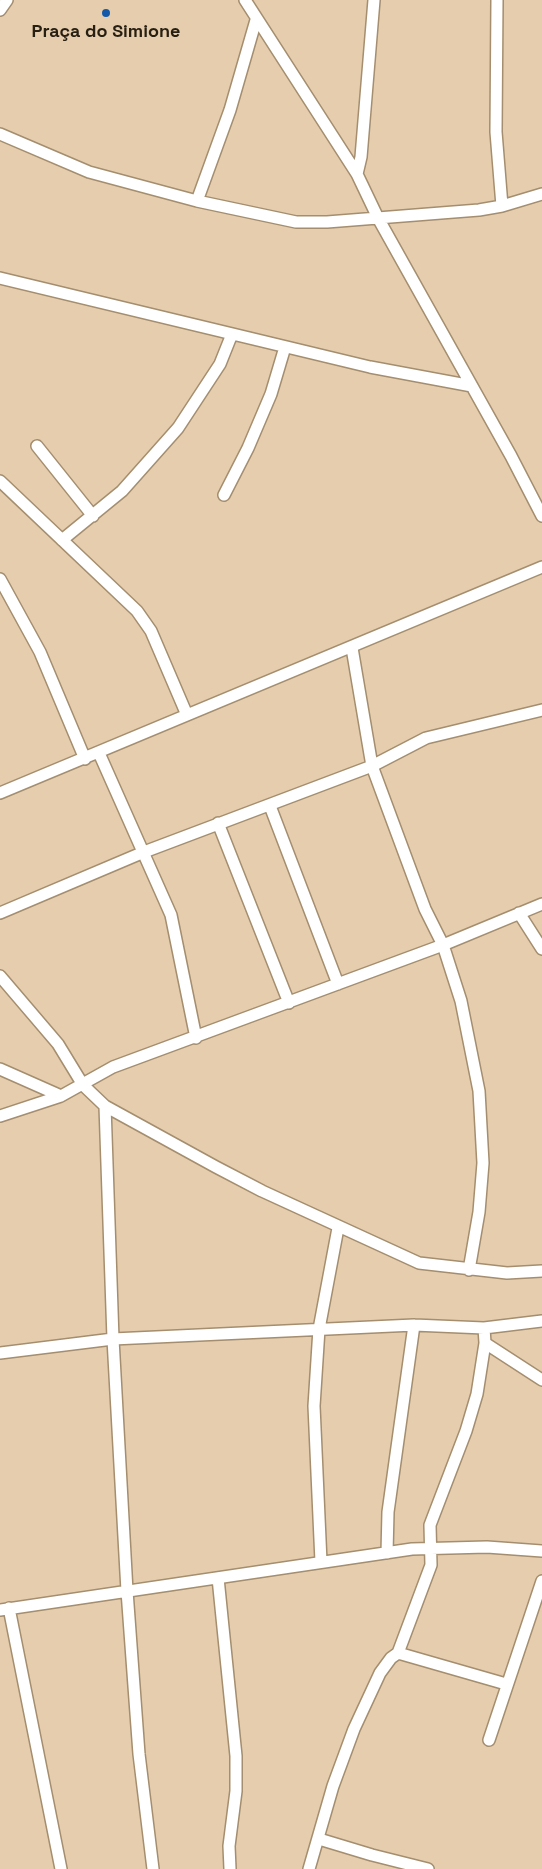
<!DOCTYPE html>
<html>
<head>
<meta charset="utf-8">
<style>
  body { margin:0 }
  canvas { display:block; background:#e5cdad }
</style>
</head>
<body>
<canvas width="542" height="1869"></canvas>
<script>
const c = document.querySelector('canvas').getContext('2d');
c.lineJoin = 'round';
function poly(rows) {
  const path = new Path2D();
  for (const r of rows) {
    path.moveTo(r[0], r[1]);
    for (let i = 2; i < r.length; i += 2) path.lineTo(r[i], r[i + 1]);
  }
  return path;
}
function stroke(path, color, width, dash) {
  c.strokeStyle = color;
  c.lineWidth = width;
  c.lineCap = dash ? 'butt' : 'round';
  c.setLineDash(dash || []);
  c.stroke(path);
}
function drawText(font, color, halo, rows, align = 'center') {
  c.font = font + ' "Space Grotesk",sans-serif';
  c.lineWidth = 4;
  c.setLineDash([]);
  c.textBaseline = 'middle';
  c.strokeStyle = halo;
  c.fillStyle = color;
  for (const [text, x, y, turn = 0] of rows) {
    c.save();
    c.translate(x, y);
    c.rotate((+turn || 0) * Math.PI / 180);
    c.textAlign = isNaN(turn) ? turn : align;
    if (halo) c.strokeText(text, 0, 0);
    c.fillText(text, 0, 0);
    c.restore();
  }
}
const minor = poly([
  [245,0,357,174,378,218,511,456,542,516],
  [497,0,496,132,502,206],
  [0,10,7,0],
  [0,134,89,172,197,201,296,222,327,222,479,210,502,206,542,194],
  [357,174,361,157,374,0],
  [197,201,230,110,256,20],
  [0,278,370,367,472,386],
  [37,446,93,516],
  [0,481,137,611,151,631,187,715],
  [224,495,248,448,271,394,285,347],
  [62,540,122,491,178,428,220,364,232,334],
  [0,579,40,652,85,759],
  [352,648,372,766,425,909,443,945,461,1001,479,1091,483,1163,479,1212,469,1270],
  [99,753,171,915,196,1038],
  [0,793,542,567],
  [270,806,338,984],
  [218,823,289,1003],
  [0,913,144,852,372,766,426,738,542,710],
  [519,913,542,949],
  [0,976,58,1044,83,1085,105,1106,216,1167,262,1191,419,1263,507,1273,542,1271],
  [0,1069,61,1096],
  [105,1106,113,1339,127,1591,139,1754,153,1869],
  [0,1116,61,1096,113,1067,443,945,542,904],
  [485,1343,542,1380],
  [0,1353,113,1339,414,1325,484,1328,542,1321],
  [387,1553,388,1512,414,1325],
  [321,1562,314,1406,319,1329,338,1228],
  [218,1578,236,1756,236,1791,229,1846,230,1869],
  [9,1608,61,1869],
  [0,1610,412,1549,487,1547,542,1551],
  [398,1653,506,1684],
  [489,1740,542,1581],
  [319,1839,372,1855,428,1869],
  [309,1869,333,1786,354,1729,380,1673,391,1658,398,1653,431,1565,430,1525,466,1431,477,1394,485,1343,484,1328]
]);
const markers = [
  [106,13,5,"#1459a9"]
];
const poiNames = [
  ["Praça do Simione",106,32]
];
stroke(minor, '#a48e6f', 14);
stroke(minor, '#fff', 11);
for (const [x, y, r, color] of markers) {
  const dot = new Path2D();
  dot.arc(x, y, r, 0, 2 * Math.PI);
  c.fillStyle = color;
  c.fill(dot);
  stroke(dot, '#e5cdad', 2);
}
drawText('bold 18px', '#271f12', '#e5cdad', poiNames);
</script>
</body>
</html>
